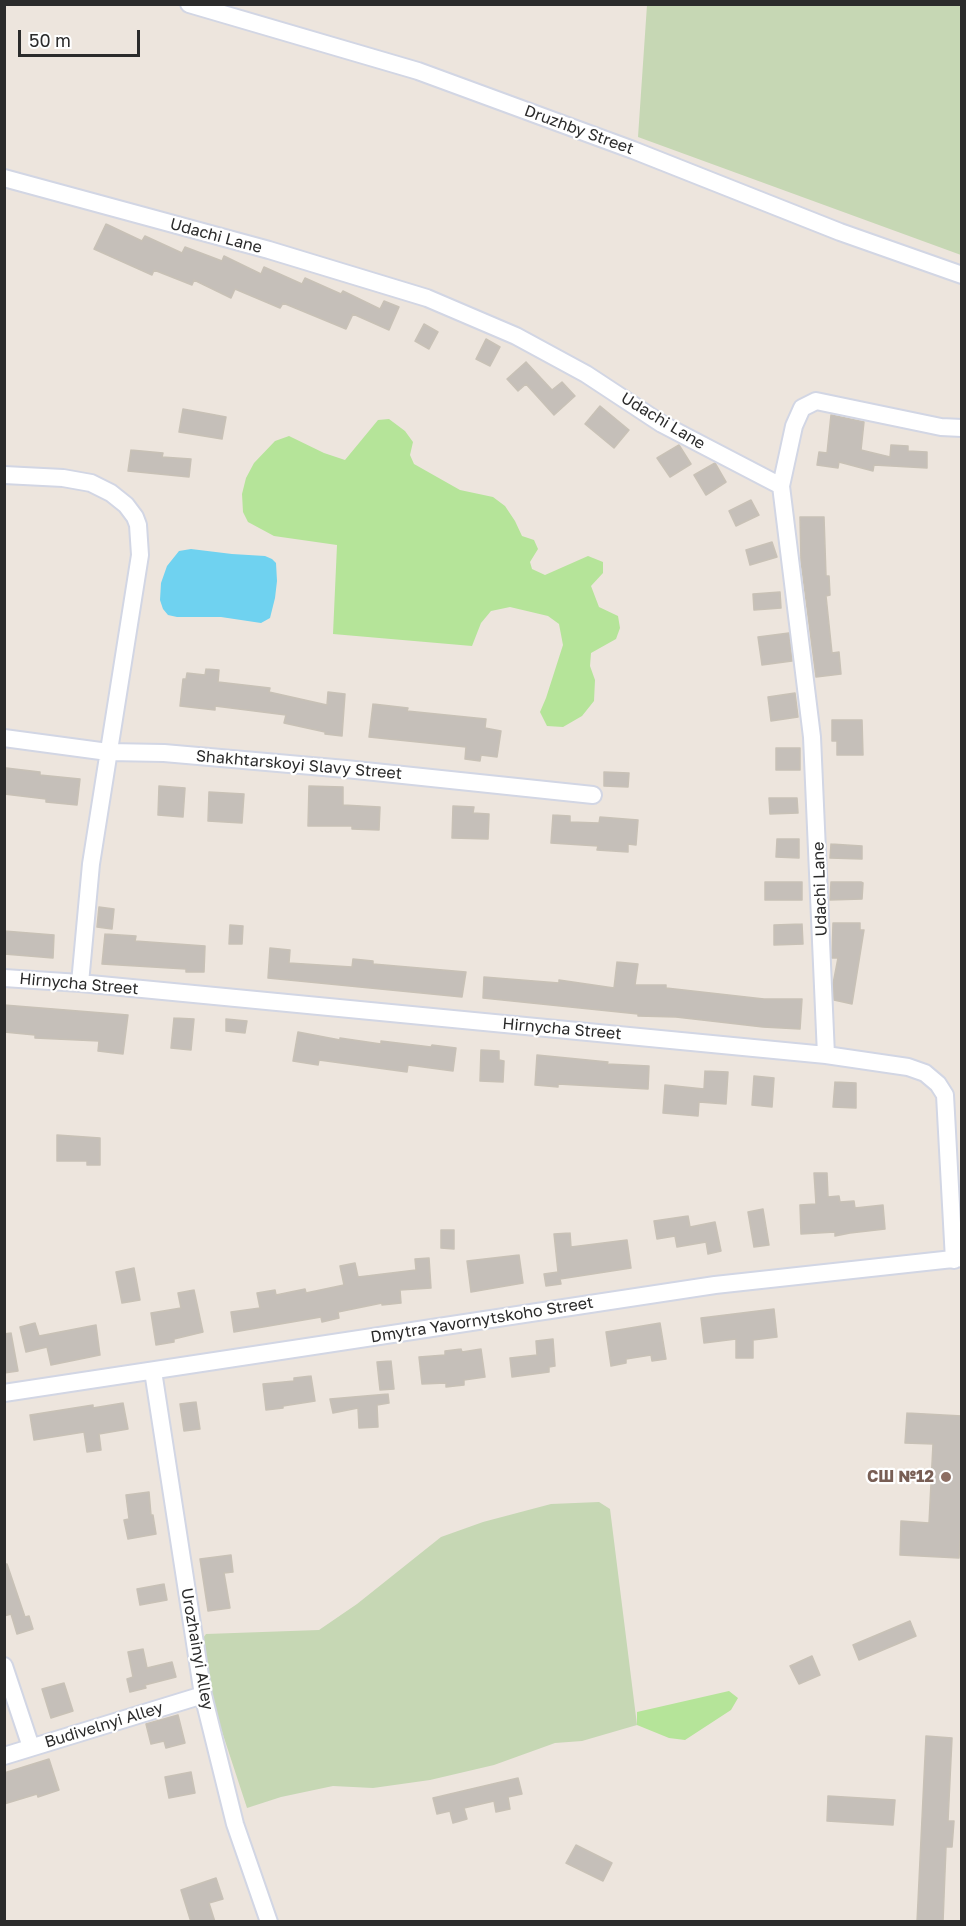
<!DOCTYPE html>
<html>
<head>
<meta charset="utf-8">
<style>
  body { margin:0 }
  #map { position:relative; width:966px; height:1926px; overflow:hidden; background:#ede5dd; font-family:"Golos Text",sans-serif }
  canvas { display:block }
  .frame { position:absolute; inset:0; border:6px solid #2b2b2b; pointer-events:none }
  .scale { position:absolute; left:18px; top:30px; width:122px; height:27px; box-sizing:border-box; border:3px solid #2b2b2b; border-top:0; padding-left:8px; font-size:18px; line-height:21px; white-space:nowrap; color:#2b2b2b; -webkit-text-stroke:4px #fff; paint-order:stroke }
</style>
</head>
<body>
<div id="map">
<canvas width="966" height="1926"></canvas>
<div class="frame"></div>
<div class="scale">50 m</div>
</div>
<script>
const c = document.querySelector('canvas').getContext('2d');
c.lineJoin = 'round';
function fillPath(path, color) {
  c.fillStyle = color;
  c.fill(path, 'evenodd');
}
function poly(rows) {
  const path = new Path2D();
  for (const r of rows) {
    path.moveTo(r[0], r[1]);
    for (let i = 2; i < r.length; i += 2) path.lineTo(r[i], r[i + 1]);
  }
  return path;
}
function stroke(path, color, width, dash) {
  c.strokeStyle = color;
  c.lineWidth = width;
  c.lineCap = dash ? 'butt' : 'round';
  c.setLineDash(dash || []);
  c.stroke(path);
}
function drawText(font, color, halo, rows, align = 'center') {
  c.font = font + ' "Golos Text",sans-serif';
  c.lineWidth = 4.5;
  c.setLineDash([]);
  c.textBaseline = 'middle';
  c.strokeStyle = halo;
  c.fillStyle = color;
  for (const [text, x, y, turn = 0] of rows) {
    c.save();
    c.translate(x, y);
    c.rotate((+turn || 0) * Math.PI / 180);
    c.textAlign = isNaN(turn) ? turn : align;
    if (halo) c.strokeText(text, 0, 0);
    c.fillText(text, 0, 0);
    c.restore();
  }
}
const green = poly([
  [389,419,405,431,413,442,410,455,414,464,460,490,493,497,505,506,515,521,522,536,534,540,538,549,530,562,532,569,545,575,588,556,603,562,603,573,591,586,599,607,618,616,620,628,616,639,591,653,590,666,595,680,594,701,582,716,563,727,547,726,540,712,546,698,563,645,559,624,548,616,510,607,491,611,481,623,472,646,333,634,337,545,274,536,248,522,243,512,242,494,246,478,254,463,275,441,289,436,324,453,345,460,378,420],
  [729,1691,738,1698,731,1710,685,1740,669,1738,637,1725,637,1712]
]);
const cemetery = poly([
  [647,5,961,5,961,255,638,137],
  [599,1502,610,1509,637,1725,582,1741,555,1743,494,1765,430,1780,373,1788,333,1786,281,1797,247,1808,211,1698,204,1661,203,1638,206,1634,319,1630,357,1604,441,1537,483,1522,551,1504]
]);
const water = poly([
  [191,549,232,554,265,556,272,559,276,563,277,581,275,598,270,618,261,623,221,617,177,617,168,615,163,609,160,600,161,583,167,566,179,551]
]);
const building = poly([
  [106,224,142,241,145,236,182,253,185,247,222,261,224,256,261,274,264,267,302,284,305,278,341,294,343,291,380,309,384,301,399,307,389,330,353,314,346,329,283,303,280,308,235,289,231,298,194,280,192,285,154,270,152,275,94,249,106,224],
  [424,324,438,332,429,349,415,341,424,324],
  [486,339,500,347,490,366,476,359,486,339],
  [526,362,552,390,562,382,575,396,554,415,526,384,518,391,507,379,526,362],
  [600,406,629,430,614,448,585,424,600,406],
  [183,409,226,417,222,439,179,432,183,409],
  [831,415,864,422,861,450,890,457,891,445,908,446,908,451,927,452,927,468,874,465,873,471,839,462,838,468,817,465,819,452,827,453,831,415],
  [679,445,691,464,670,477,657,458,679,445],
  [131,450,163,453,162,457,191,459,189,477,128,471,131,450],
  [715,463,726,482,706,495,694,475,715,463],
  [751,500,759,515,736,526,729,511,751,500],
  [800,517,824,517,826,576,829,576,830,595,826,596,832,653,839,652,841,674,816,677,801,561,800,517],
  [772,542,777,557,750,565,746,550,772,542],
  [780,592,781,608,754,610,753,594,780,592],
  [789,633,792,661,762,665,758,637,789,633],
  [206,669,219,670,218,682,270,688,269,692,327,705,328,692,345,694,342,736,325,734,325,732,284,723,286,715,215,706,215,710,180,706,183,679,186,679,187,673,205,675,206,669],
  [795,693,798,717,771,721,768,697,795,693],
  [373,704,408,708,407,711,486,719,485,728,501,731,497,757,481,755,480,761,465,759,466,747,369,737,373,704],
  [832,720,862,720,863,755,837,755,837,741,832,741,832,720],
  [776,748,800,748,800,770,776,770,776,748],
  [6,768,40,772,40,775,80,779,77,805,46,802,46,799,4,794,6,768],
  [604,772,629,773,628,787,604,786,604,772],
  [159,786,185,788,183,817,158,815,159,786],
  [309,786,343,787,343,805,380,807,379,830,352,829,352,826,308,826,309,786],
  [209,792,244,794,242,823,208,821,209,792],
  [769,798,797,798,798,813,770,814,769,798],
  [453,806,474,807,473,813,489,814,488,839,452,838,453,806],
  [553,815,570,816,570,822,599,823,600,817,638,820,636,845,628,844,628,852,597,850,598,846,551,843,553,815],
  [777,839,799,839,799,858,776,857,777,839],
  [831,844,862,846,862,859,830,858,831,844],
  [765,882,802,882,802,900,765,900,765,882],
  [831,882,861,882,863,883,862,899,830,900,831,882],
  [99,907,114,909,112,929,97,927,99,907],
  [833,923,860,923,860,930,864,930,852,1004,834,1000,833,984,838,958,832,958,833,923],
  [802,924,803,944,774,945,774,925,802,924],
  [230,925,243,926,242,944,229,944,230,925],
  [4,931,54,935,53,958,4,954,4,931],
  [105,934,136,936,135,941,205,946,204,972,186,972,186,969,102,964,105,934],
  [270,948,290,950,289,963,352,967,353,959,373,961,373,964,466,972,462,997,268,978,270,948],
  [617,962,638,964,635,985,666,985,666,988,764,999,802,999,800,1029,763,1027,676,1017,638,1016,638,1014,483,998,484,977,559,983,559,980,614,988,617,962],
  [4,1005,128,1015,123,1054,98,1051,99,1041,35,1038,35,1035,4,1032,4,1005],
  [174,1018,194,1019,191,1050,171,1048,174,1018],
  [226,1019,247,1021,245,1033,226,1031,226,1019],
  [298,1032,340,1040,340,1038,381,1044,381,1041,431,1047,432,1045,456,1048,453,1071,408,1065,407,1072,319,1060,318,1065,293,1061,298,1032],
  [481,1050,499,1051,499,1060,504,1061,503,1082,480,1081,481,1050],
  [537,1055,608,1062,607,1064,649,1066,648,1089,558,1084,558,1087,535,1085,537,1055],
  [705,1071,728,1072,726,1104,699,1102,698,1116,663,1113,665,1085,704,1089,705,1071],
  [754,1076,774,1078,772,1107,752,1105,754,1076],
  [835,1082,856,1083,856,1108,833,1107,835,1082],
  [57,1135,100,1138,100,1165,87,1165,87,1161,57,1161,57,1135],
  [814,1173,827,1173,828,1197,839,1196,840,1202,854,1201,855,1208,883,1205,885,1229,850,1233,835,1236,835,1232,801,1234,800,1205,816,1204,814,1173],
  [763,1209,769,1245,754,1247,748,1212,763,1209],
  [688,1216,690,1227,715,1222,721,1251,708,1254,706,1242,677,1247,675,1236,657,1239,654,1221,688,1216],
  [441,1230,454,1230,454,1249,441,1248,441,1230],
  [570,1233,571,1247,627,1240,631,1268,560,1279,561,1284,546,1286,544,1274,558,1272,554,1234,570,1233],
  [519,1255,523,1283,471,1292,467,1261,519,1255],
  [429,1258,431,1288,400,1290,401,1303,382,1305,382,1303,338,1312,339,1318,322,1322,321,1317,234,1332,231,1312,260,1308,257,1293,275,1290,276,1295,305,1289,306,1293,344,1285,340,1266,355,1263,358,1277,416,1270,415,1259,429,1258],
  [134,1268,140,1300,122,1303,116,1272,134,1268],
  [194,1290,203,1332,174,1339,174,1342,156,1345,151,1313,181,1308,178,1293,194,1290],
  [774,1309,777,1337,753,1340,753,1358,736,1358,736,1339,704,1343,701,1318,774,1309],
  [35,1323,39,1336,96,1325,100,1355,51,1365,47,1347,26,1352,20,1327,35,1323],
  [660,1323,666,1359,652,1361,651,1355,626,1359,626,1363,611,1366,606,1332,660,1323],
  [11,1333,18,1371,4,1373,4,1334,11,1333],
  [553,1339,555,1366,549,1367,549,1372,512,1377,510,1358,537,1355,536,1341,553,1339],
  [461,1349,462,1352,481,1349,485,1377,464,1380,464,1385,446,1387,446,1383,422,1384,419,1357,445,1355,445,1351,461,1349],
  [391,1361,394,1389,380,1390,377,1362,391,1361],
  [311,1376,315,1401,283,1406,283,1408,266,1410,263,1384,294,1381,294,1378,311,1376],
  [388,1394,389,1403,377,1405,378,1427,359,1428,358,1408,333,1413,330,1399,388,1394],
  [196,1402,200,1429,184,1431,180,1404,196,1402],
  [123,1403,128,1429,99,1434,101,1450,87,1452,84,1432,34,1440,30,1415,93,1405,93,1408,123,1403],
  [907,1413,962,1416,962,1510,959,1558,900,1555,901,1521,929,1523,933,1444,905,1443,907,1413],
  [149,1492,151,1515,153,1515,156,1534,128,1539,124,1520,129,1519,126,1495,149,1492],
  [231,1555,233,1572,224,1573,230,1608,208,1611,200,1559,231,1555],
  [4,1564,7,1564,25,1617,29,1616,33,1629,17,1634,11,1614,4,1616,4,1564],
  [164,1584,167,1600,140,1605,137,1589,164,1584],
  [910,1621,916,1636,859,1660,853,1645,910,1621],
  [143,1649,147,1668,172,1662,176,1677,145,1685,146,1688,130,1692,127,1679,133,1677,128,1652,143,1649],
  [812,1656,820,1675,799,1684,790,1666,812,1656],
  [64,1683,73,1711,51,1718,42,1689,64,1683],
  [178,1715,185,1743,166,1748,164,1741,151,1744,146,1724,178,1715],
  [926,1736,952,1738,948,1821,954,1821,952,1847,946,1847,943,1922,917,1922,926,1736],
  [49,1759,59,1790,38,1797,37,1794,4,1804,4,1773,49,1759],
  [191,1772,195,1793,169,1798,165,1777,191,1772],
  [518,1778,522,1794,508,1797,510,1809,496,1812,494,1801,464,1808,467,1819,453,1823,450,1811,437,1814,433,1798,518,1778],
  [828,1796,895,1800,893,1825,827,1821,828,1796],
  [576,1845,612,1863,603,1881,566,1863,576,1845],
  [216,1878,223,1899,209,1903,215,1922,191,1922,181,1890,216,1878]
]);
const minor = poly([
  [189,4,418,71,633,150,840,232,962,275],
  [4,178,269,250,427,298,516,336,586,374,662,424,781,486,812,737,826,1055],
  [4,475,63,478,91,483,111,493,126,505,135,517,138,525,140,555,91,864,80,983],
  [781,486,794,426,802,408,816,401,941,427,962,428],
  [4,738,108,752,164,753,346,769,593,795],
  [4,978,80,983,826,1055,908,1067,925,1073,938,1084,945,1095,954,1260],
  [153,1371,203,1695,235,1824,269,1922],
  [4,1393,715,1285,962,1258],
  [4,1666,31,1747],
  [4,1756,203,1695]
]);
const markers = [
  [946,1477,6,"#8d6e63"]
];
const streetNames = [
  ["Druzhby Street",579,130,20],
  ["Udachi Lane",216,236,15],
  ["Udachi Lane",663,421,31],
  ["Shakhtarskoyi Slavy Street",299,765,5],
  ["Udachi Lane",820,889,-92],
  ["Hirnycha Street",79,984,5],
  ["Hirnycha Street",562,1029,5],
  ["Dmytra Yavornytskoho Street",482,1320,-9],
  ["Urozhainyi Alley",197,1649,80],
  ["Budivelnyi Alley",104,1725,-17]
];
const educationNames = [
  ["СШ №12",934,1477]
];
fillPath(green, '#b5e499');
fillPath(cemetery, '#c6d7b4');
fillPath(water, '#6fd2f0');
fillPath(building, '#c5bfb9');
stroke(building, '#c8c1b6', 1.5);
stroke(minor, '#d2d6e4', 20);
stroke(minor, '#fff', 16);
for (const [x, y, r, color] of markers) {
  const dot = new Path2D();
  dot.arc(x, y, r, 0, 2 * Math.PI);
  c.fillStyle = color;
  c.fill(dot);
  stroke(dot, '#fff', 2);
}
drawText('16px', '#2b2b2b', '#fff', streetNames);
drawText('bold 16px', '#785e54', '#fff', educationNames, 'right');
</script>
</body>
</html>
